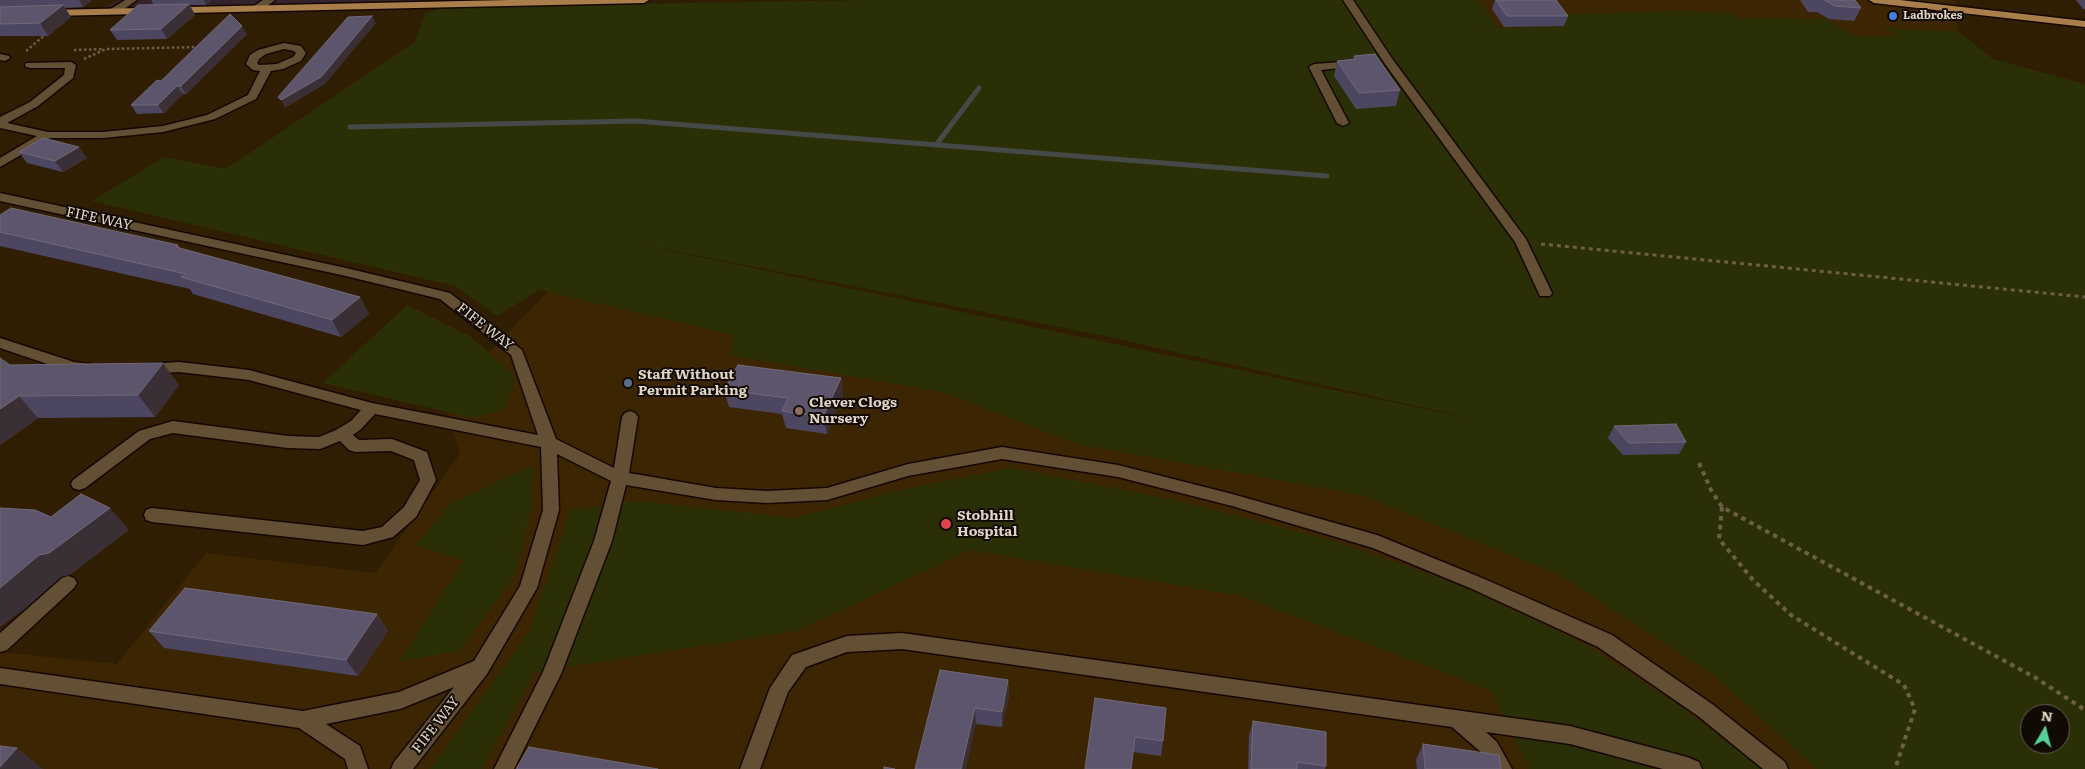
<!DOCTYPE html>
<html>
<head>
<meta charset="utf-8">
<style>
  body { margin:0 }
  #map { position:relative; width:2085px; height:769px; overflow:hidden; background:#301e02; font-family:Literata,serif }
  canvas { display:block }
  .north { position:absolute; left:2020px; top:704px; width:50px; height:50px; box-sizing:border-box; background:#110a02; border:1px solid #645b50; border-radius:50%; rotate:8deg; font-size:14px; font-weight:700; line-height:20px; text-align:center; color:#e0d5c5 }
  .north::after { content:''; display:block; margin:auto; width:18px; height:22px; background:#51d398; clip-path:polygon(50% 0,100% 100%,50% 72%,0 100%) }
</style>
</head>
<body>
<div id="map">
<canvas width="2085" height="769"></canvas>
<div class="north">N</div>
</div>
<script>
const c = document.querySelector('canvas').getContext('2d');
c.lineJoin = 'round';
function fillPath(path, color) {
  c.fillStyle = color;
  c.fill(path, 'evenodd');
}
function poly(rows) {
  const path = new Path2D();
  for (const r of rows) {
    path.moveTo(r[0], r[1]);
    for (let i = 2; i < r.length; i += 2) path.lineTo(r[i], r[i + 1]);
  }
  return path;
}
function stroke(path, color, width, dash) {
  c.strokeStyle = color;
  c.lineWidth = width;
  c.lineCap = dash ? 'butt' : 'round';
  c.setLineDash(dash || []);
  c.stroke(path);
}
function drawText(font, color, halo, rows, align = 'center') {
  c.font = font + ' Literata,serif';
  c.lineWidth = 4;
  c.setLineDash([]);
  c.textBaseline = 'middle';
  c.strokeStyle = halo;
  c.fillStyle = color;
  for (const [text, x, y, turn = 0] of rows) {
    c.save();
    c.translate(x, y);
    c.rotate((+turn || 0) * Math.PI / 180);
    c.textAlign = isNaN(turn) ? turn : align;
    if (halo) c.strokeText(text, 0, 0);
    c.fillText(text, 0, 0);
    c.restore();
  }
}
const built = poly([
  [1479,0,1953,0,1957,3,1954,15,1958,31,1901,30,1898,28,1884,27,1900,37,1855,36,1826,19,1740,18,1728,13,1682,11,1565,14,1564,27,1498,28],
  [551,289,1415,494,1736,637,1895,769,0,769,0,652,117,664,206,553,375,573,460,454,444,398]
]);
const industrial = poly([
  [118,0,435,0,103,9]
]);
const green = poly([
  [869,0,1479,0,1498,28,1563,27,1557,17,1565,14,1682,11,1728,13,1740,18,1826,19,1855,36,1899,36,1883,27,1898,28,1901,30,1958,31,1993,59,2085,84,2085,769,1817,769,1713,675,1560,575,1361,495,1076,444,947,393,730,355,734,335,539,290,497,316,455,286,92,201,164,157,226,169,415,42,425,13,448,7],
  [619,240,1100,335,1483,421,1482,421],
  [2030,714,2060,714,2060,744,2030,744],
  [407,305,471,337,515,376,505,409,473,418,323,383],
  [533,465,531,509,515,575,460,651,400,661,464,560,416,545,450,504],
  [1011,468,1180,501,1338,542,1467,588,1587,645,1681,707,1763,769,1529,769,1490,690,1241,596,970,550,797,631,534,672,482,769,430,769,530,631,571,510,639,501,795,518,904,489]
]);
const stream = poly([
  [350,127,636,121,1327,176],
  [936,145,979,88]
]);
const pathFar2 = poly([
  [74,50,103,49],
  [26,51,46,34],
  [84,59,106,49,200,47]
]);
const pathFar1 = poly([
  [1541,244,2085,297]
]);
const path = poly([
  [1699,463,1711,490,1722,507,2036,678,2085,710],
  [1722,507,1719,539,1753,580,1791,615,1904,685,1915,709,1895,769]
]);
const minor = poly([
  [125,0,137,0,117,14,109,14,109,10,125,0],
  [263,0,275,0,262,10,254,10,254,6,263,0],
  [1343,0,1353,0,1393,60,1526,239,1552,293,1550,296,1540,296,1515,242,1385,64,1343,0],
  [284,43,301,46,306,53,301,61,283,69,271,71,256,99,215,119,163,132,103,138,50,138,0,167,0,158,37,136,0,128,0,117,30,102,64,75,65,68,30,68,26,67,25,65,26,63,71,62,76,65,73,78,38,106,7,123,48,132,103,132,163,126,207,115,248,95,260,71,253,70,246,64,250,55,258,50,284,43],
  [284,49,294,51,296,53,293,57,277,64,259,65,257,63,259,59,266,54,284,49],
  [0,54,9,56,10,58,5,61,0,60,0,54],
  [1355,61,1360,64,1359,66,1321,70,1349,123,1343,126,1337,123,1309,67,1314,64,1355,61],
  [0,193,346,268,450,293,522,350,556,439,614,468,622,417,625,413,630,411,635,413,638,417,629,473,716,488,767,491,827,488,908,464,1002,447,1118,465,1232,494,1377,535,1482,578,1612,635,1712,704,1785,762,1788,769,1763,769,1698,716,1598,647,1470,588,1373,548,1232,506,1118,477,1002,459,908,476,827,500,767,503,716,500,626,485,612,541,561,674,514,769,494,769,543,672,594,541,611,481,557,454,559,510,537,588,487,674,413,769,391,769,394,762,454,687,400,709,326,724,360,746,368,769,348,769,345,759,299,728,0,684,0,668,303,711,399,692,474,661,520,586,543,510,541,447,375,414,361,429,353,435,359,440,392,439,427,452,436,480,416,517,393,537,363,545,152,522,146,520,144,515,146,510,152,508,363,531,382,527,404,507,420,480,414,460,391,451,355,452,349,450,340,441,320,449,288,448,173,433,150,439,85,488,79,490,73,488,71,484,73,480,139,431,173,421,288,436,319,437,336,430,351,421,361,410,249,380,179,372,147,374,142,373,140,369,142,365,147,364,179,362,249,370,372,403,538,435,511,355,440,299,346,276,0,201,0,193],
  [0,338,74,362,90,364,92,368,90,372,85,373,68,371,0,348,0,338],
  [68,576,74,578,77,583,74,588,7,650,0,652,0,633,62,578,68,576],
  [902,633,1570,726,1687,757,1699,762,1702,769,1663,769,1570,744,1486,732,1497,742,1512,769,1491,769,1483,754,1452,727,902,649,847,652,806,667,788,692,760,769,740,769,770,688,792,655,847,636,902,633]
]);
const major = poly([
  [509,0,649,0,644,3,49,16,44,13,49,10,509,0],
  [1869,0,1900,0,2085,21,2085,27,1874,3,1869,0]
]);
const wall = poly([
  [0,0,92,0,83,7,65,8,71,17,48,36,0,36],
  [151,0,211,0,206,5,190,5,195,15,167,39,117,40,110,30,154,5],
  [1495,0,1556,0,1568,16,1564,26,1504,27,1492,9],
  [1800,0,1855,0,1861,8,1854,21,1829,19,1817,12,1808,12],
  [2076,0,2085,0,2085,9,2083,9],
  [247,34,186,94,183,94,164,113,137,114,131,105,161,81],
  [1354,56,1400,90,1396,106,1356,109,1334,76,1337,61,1353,59],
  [19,152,87,158,63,172,27,163],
  [0,215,178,245,180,248,360,297,369,314,341,337,193,294,190,289,0,246],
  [10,365,179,385,155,417,38,418,0,445],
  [841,378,843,395,827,434,786,428,782,414,729,407,724,390],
  [1614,426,1686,442,1679,454,1623,455,1608,438],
  [377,614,388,631,358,676,164,648,149,631],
  [940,670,1008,680,1009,696,1002,727,976,724],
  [1095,698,1163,741,1161,756,1133,752],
  [1253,721,1326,766,1325,769,1248,769,1249,736],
  [1423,744,1501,769,1417,769,1416,760]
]);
const shadedWall = poly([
  [79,0,92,0,83,7],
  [204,0,211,0,206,5],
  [189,4,195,15,167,39,161,29],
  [63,5,71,17,48,36,40,23],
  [372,16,376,23,325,84,285,108,281,100],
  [242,26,247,34,186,94,181,86],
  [177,86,183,94,164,113,158,105],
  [79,147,87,158,63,172,55,161],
  [360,297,369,314,341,337,332,320],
  [163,363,179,385,155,417,138,395],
  [841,378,843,395,827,434,823,417],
  [19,396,38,418,0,445,0,409],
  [110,508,129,530,70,575,61,577,26,608,0,627,0,588,39,555],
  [377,614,388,631,358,676,346,660],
  [1008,680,1009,696,1002,727,1002,712],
  [975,708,976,724,966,769,961,769],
  [17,748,43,769,0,769,0,767]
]);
const building = poly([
  [1496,0,1556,0,1568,16,1507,16,1496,0],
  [1824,0,1855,0,1861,8,1835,6,1824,0],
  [189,4,161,29,110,30,138,5,189,4],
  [63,5,40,23,0,24,0,7,63,5],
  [230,14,242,26,181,86,177,86,158,105,131,105,157,80,161,81,230,14],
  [372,16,321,77,281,100,278,97,348,17,372,16],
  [1375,54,1400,90,1359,93,1337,61,1356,59,1354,56,1375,54],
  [43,138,79,147,55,161,19,152,43,138],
  [11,208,178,245,176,247,360,297,332,320,181,277,186,274,0,232,0,215,11,208],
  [0,358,10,365,163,363,138,395,19,396,0,409,0,358],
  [738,365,841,378,823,417,782,411,788,398,724,390,738,365],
  [1676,424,1686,442,1629,443,1614,426,1676,424],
  [81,494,110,508,49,553,39,555,0,588,0,508,35,510,51,517,81,494],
  [185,588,377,614,346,660,149,631,185,588],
  [940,670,1008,680,1002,712,975,708,961,769,915,769,940,670],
  [1095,698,1166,708,1163,741,1135,737,1131,769,1085,769,1095,698],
  [1253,721,1326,732,1326,766,1297,762,1297,769,1251,769,1253,721],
  [1423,744,1499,755,1501,769,1425,769,1423,744],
  [0,746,17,748,0,767,0,746],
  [529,747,658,769,516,769,529,747],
  [884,767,895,769,884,769,884,767]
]);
const markers = [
  [1893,16,5,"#3f7fe0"],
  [628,383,5,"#5c6f8a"],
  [799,411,5,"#8d6e63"],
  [946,524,6,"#e0444e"]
];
const farPoinames = [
  ["Ladbrokes",1903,16]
];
const streetNames = [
  ["FIFE WAY",99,219,12],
  ["FIFE WAY",485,327,38],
  ["FIFE WAY",436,725,-52]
];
const poiNames = [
  ["Staff Without",638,375],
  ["Permit Parking",638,391],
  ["Clever Clogs",809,403],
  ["Nursery",809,419],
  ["Stobhill",957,516],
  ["Hospital",957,532]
];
fillPath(built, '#3c2601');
fillPath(industrial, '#35232b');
fillPath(green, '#2b2f06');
stroke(stream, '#454a49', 5);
stroke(minor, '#150800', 3);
stroke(major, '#150800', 3);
stroke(pathFar2, '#6d5e46', 2.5, [2.5, 2.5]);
stroke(pathFar1, '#6d5e46', 3, [4, 4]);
stroke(path, '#6d5e46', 4, [4.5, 4.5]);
fillPath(minor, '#634f33');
fillPath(major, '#a97e4a');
fillPath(wall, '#4d4661');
fillPath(shadedWall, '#3b2f36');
fillPath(building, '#5d556b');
stroke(building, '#716979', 1);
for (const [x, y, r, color] of markers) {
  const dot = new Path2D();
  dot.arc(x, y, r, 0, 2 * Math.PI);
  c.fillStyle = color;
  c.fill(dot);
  stroke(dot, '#110a02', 2);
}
drawText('bold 11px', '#e0d5c5', '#110a02', farPoinames, 'left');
drawText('14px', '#e0d5c5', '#110a02', streetNames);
drawText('bold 14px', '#e0d5c5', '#110a02', poiNames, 'left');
</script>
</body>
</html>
